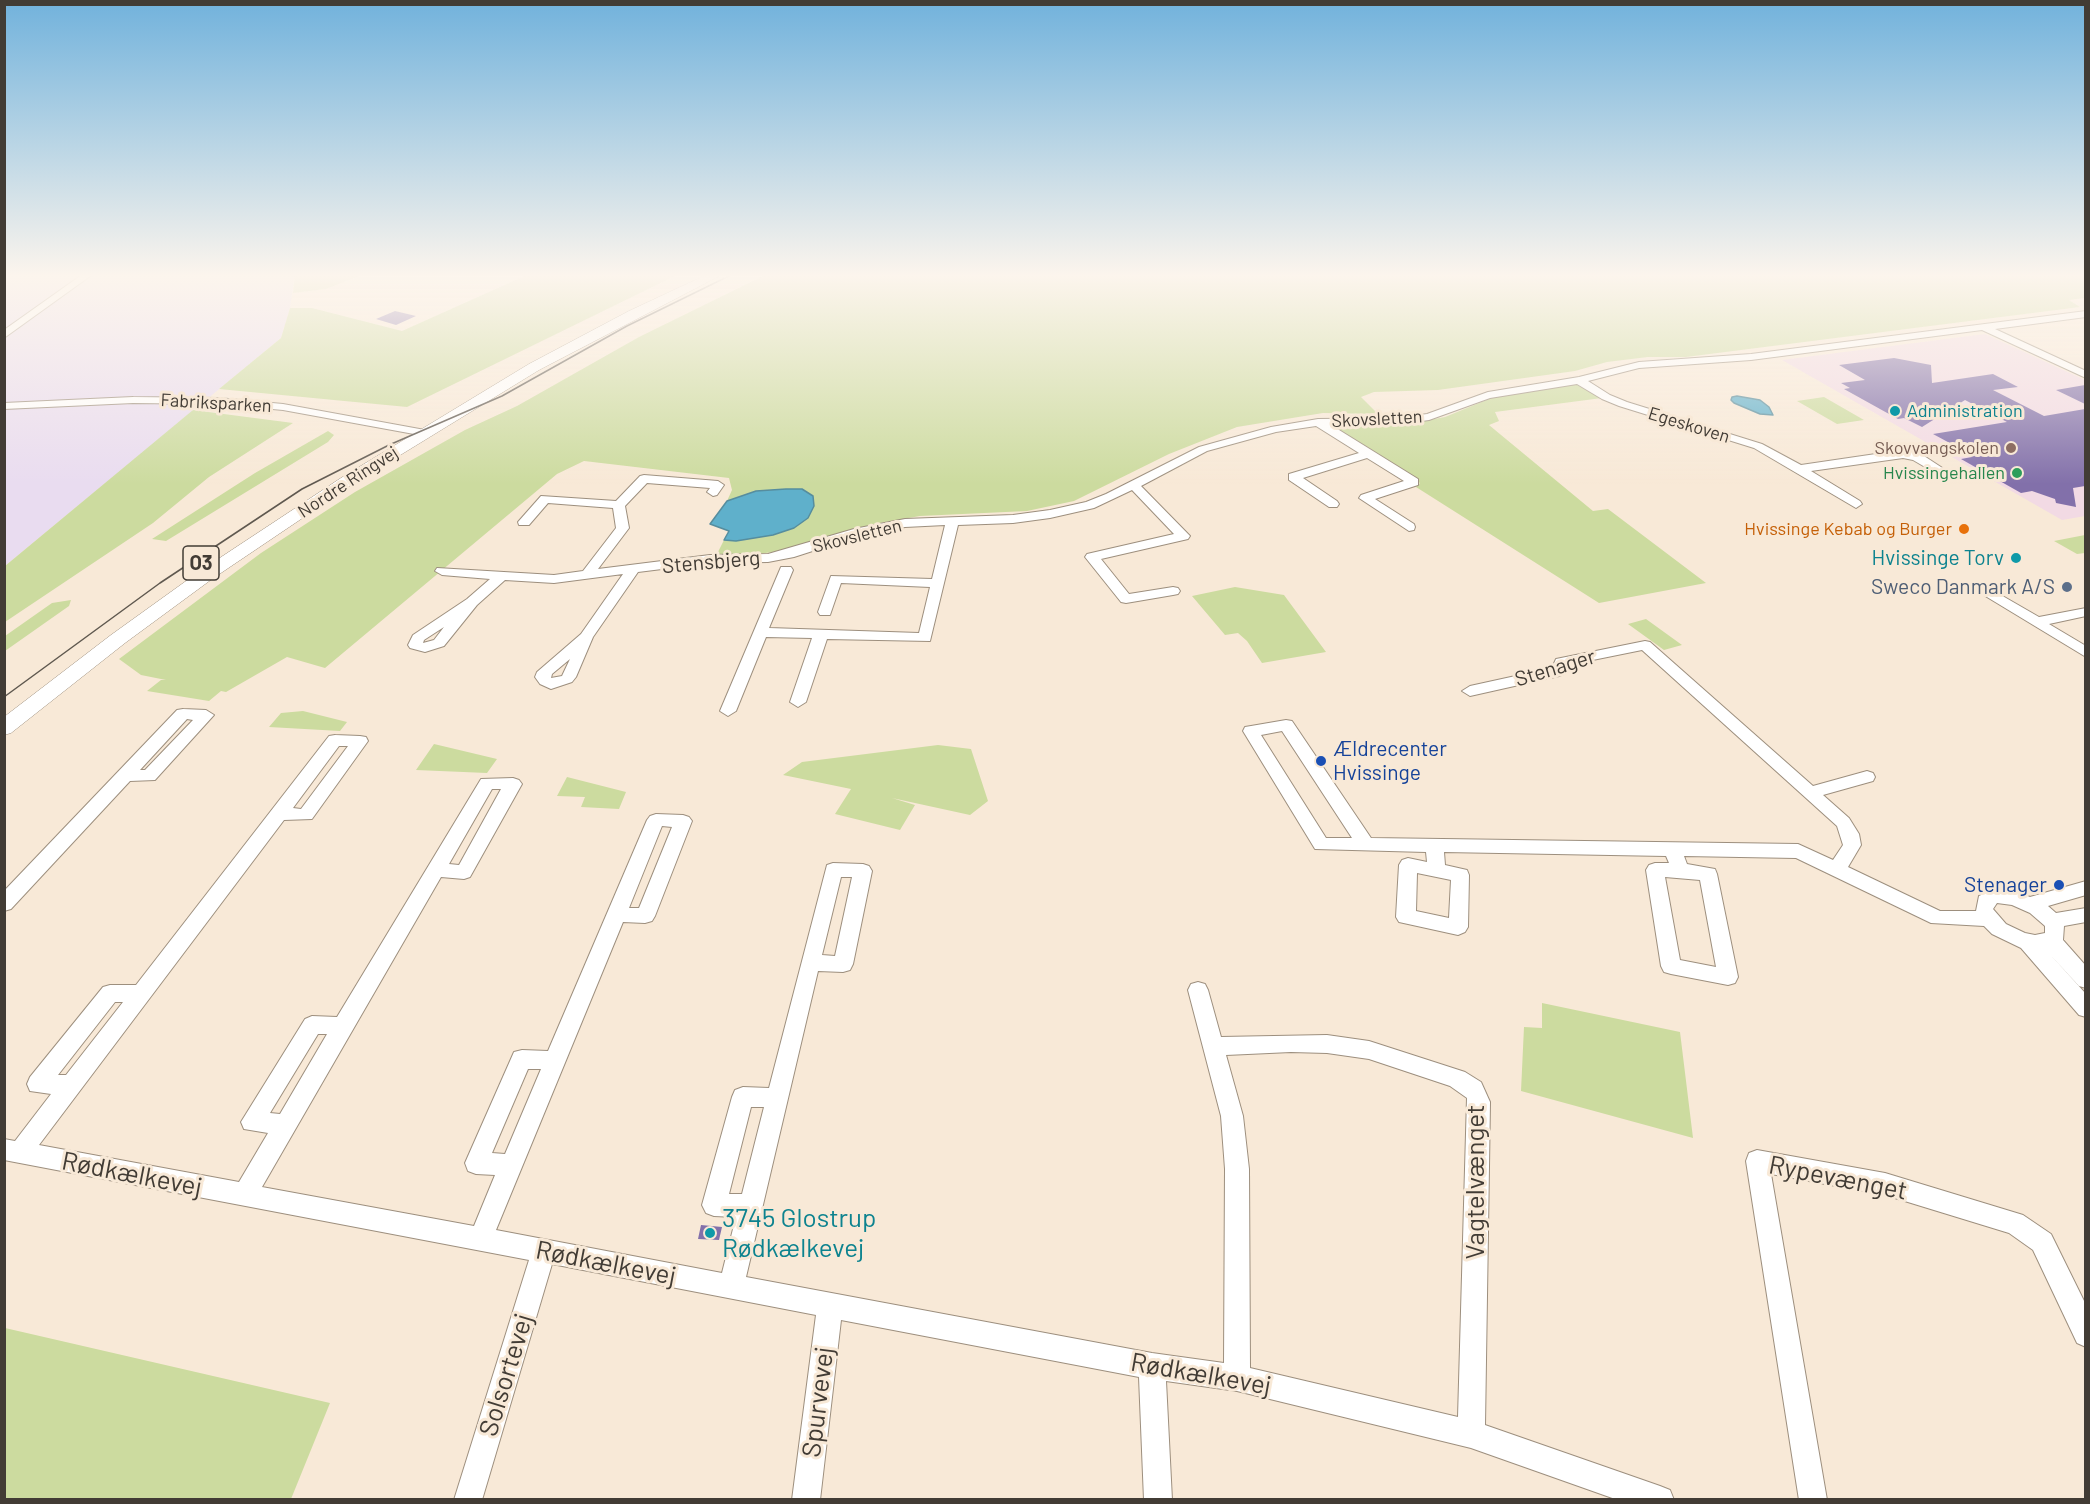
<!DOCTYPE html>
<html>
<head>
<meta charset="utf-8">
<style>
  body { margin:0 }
  #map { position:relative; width:2090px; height:1504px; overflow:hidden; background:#f8e9d7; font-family:Barlow,sans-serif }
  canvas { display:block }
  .frame { position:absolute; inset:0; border:6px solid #423c35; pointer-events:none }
</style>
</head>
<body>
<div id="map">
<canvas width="2090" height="1504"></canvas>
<div class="frame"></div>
</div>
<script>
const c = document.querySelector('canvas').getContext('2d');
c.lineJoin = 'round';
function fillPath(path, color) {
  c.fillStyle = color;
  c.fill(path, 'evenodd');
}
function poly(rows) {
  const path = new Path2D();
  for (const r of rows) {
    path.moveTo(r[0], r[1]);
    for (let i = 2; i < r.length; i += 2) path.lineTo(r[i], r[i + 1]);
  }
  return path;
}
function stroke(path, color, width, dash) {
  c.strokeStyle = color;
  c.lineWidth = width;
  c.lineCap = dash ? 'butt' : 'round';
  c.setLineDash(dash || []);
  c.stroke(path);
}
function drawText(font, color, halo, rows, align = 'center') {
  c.font = font + ' Barlow,sans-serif';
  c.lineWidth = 6;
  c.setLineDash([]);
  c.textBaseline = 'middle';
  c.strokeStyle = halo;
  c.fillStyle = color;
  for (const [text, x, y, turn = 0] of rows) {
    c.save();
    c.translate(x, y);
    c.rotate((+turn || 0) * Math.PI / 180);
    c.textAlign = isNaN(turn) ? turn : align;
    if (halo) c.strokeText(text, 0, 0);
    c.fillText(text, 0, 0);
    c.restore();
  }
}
const industrial = poly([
  [5,274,295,274,290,308,281,338,5,566]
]);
const education = poly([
  [1985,334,2085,380,2085,516,2062,520,1782,360]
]);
const green = poly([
  [295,274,364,274,326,289,293,293],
  [529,274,679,274,407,407,219,389,281,338,290,308,312,308,402,331],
  [767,274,2085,274,2085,298,2069,300,2080,307,1686,357,1648,357,1607,362,1575,371,1438,390,1374,392,1361,397,1378,414,1323,413,1237,427,1169,454,1074,501,1027,511,920,516,874,524,794,549,744,556,716,556,724,540,736,541,773,535,802,489,756,491,727,501,732,490,729,478,584,461,557,474,325,668,287,657,226,692,221,691,209,701,147,691,161,680,166,680,141,675,119,659,261,553,355,492,465,430,517,406,639,337],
  [1577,384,1602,398,1495,412,1499,421,1489,425,1593,511,1608,509,1706,583,1599,603,1416,487,1420,483,1329,425,1412,423,1445,417,1501,394],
  [1824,397,1864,420,1837,424,1797,401],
  [193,410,293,423,209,477,153,523,5,622,5,566],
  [328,431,334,435,328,442,166,541,152,539,255,473],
  [2085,535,2085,553,2077,554,2054,541],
  [1235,587,1284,595,1326,652,1262,663,1247,641,1238,633,1225,635,1192,596],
  [71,600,69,606,5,651,5,636,52,603],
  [1646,619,1682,645,1664,650,1628,624],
  [303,711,347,722,340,731,269,727,281,713],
  [434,744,497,759,487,773,416,770],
  [938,745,971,749,988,801,970,815,892,798,915,805,900,830,835,814,851,789,783,775,802,762],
  [567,777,626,792,619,809,581,807,585,797,557,796],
  [1542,1003,1680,1032,1693,1138,1521,1091,1524,1027,1542,1028],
  [5,1328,330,1403,291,1499,5,1499]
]);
const water = poly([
  [1737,396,1760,400,1769,407,1773,415,1760,414,1734,403,1731,400,1732,397,1737,396],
  [786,489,802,489,813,496,814,506,808,518,794,528,773,535,736,541,724,540,729,531,710,524,727,501,756,491,786,489]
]);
const building = poly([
  [395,311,416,316,396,325,376,319],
  [1894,358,1931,365,1932,383,1993,374,2018,387,1993,390,2044,416,2085,409,2085,486,2073,488,2076,507,2056,503,2055,499,2032,491,2021,493,1961,459,1972,457,1969,456,1972,455,1933,434,2007,422,1965,400,1922,427,1904,418,1898,419,1844,389,1850,388,1841,383,1865,380,1839,365],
  [2085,385,2085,404,2056,390],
  [701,1225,722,1227,719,1240,698,1239]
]);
const minor = poly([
  [83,274,93,274,4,338,4,330,83,274],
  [2086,311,2086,317,1995,329,2086,371,2086,378,1982,330,1751,360,1639,368,1588,381,1610,395,1627,402,1762,444,1801,465,1903,450,1921,454,1947,471,1941,475,1937,474,1913,460,1903,458,1811,471,1860,501,1862,504,1856,508,1754,448,1619,406,1602,399,1577,384,1490,398,1429,420,1400,424,1331,425,1418,479,1418,485,1375,499,1414,524,1415,527,1414,530,1409,531,1359,498,1361,495,1404,481,1367,458,1303,478,1337,501,1339,504,1337,507,1329,507,1289,480,1289,474,1359,453,1316,426,1276,432,1207,451,1141,486,1190,536,1188,539,1101,559,1129,594,1173,587,1178,588,1180,591,1178,594,1173,595,1126,603,1121,602,1085,557,1087,554,1174,534,1132,490,1094,508,1050,518,1013,523,958,525,930,641,827,639,806,702,798,707,790,702,812,638,766,637,736,711,728,716,720,711,781,567,791,567,793,570,769,628,919,633,930,587,841,583,830,615,820,615,818,612,831,576,932,579,945,525,905,527,862,535,794,557,768,562,710,563,638,572,593,637,576,677,572,682,551,689,540,684,535,677,537,672,581,634,623,574,554,583,505,580,477,605,444,646,425,652,410,648,408,645,413,635,467,599,490,579,442,575,435,571,437,568,554,575,583,571,616,528,613,508,548,503,529,525,519,525,518,522,541,496,616,501,640,476,644,475,718,481,724,485,717,495,713,496,707,492,710,488,647,483,625,506,629,528,598,569,710,555,768,554,854,529,905,519,1013,515,1050,510,1086,502,1106,494,1199,447,1271,427,1318,419,1400,418,1427,414,1488,392,1579,377,1639,362,1751,354,2086,311],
  [444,627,434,640,423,643,424,640,444,627],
  [570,659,562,676,551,678,552,674,570,659],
  [133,397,218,398,283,404,425,430,431,433,425,436,283,410,218,404,133,403,4,409,4,403,133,397],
  [1987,587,2039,617,2086,608,2086,616,2049,624,2086,646,2086,657,1982,594,1980,591,1982,588,1987,587],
  [1645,641,1650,642,1813,786,1867,771,1873,773,1875,777,1873,781,1823,795,1849,818,1859,834,1861,845,1848,867,1940,911,1976,911,1979,896,1994,889,2015,891,2030,897,2086,881,2086,895,2048,906,2056,913,2086,908,2086,922,2064,926,2063,940,2086,966,2086,988,2079,986,2046,950,2086,994,2086,1017,2079,1015,2021,948,1992,934,1984,926,1931,923,1796,858,1684,856,1687,864,1715,869,1717,874,1738,977,1735,983,1728,985,1671,974,1664,972,1661,966,1646,870,1649,865,1655,863,1669,863,1666,856,1444,852,1445,865,1467,870,1469,875,1468,927,1465,932,1458,935,1399,922,1396,917,1399,865,1402,860,1408,858,1427,862,1426,852,1315,849,1243,731,1245,727,1251,726,1286,720,1292,721,1371,838,1798,844,1833,860,1843,845,1837,826,1642,650,1568,665,1564,674,1559,676,1470,696,1462,691,1470,686,1552,668,1556,659,1645,641],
  [1282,731,1352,838,1326,838,1261,735,1282,731],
  [1417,873,1451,880,1449,918,1416,911,1417,873],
  [1665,877,1700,880,1716,967,1680,960,1665,877],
  [1997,903,2012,905,2030,913,2045,926,2045,933,2035,935,2025,933,2006,924,1993,909,1997,903],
  [183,709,206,710,214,715,155,780,130,781,11,909,4,911,4,891,177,710,183,709],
  [187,719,193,720,145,770,140,770,187,719],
  [335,735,360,736,366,737,368,741,312,819,284,820,39,1145,239,1182,268,1133,244,1129,241,1122,305,1019,312,1016,337,1017,481,779,513,778,519,780,522,784,470,877,464,879,441,877,262,1187,474,1226,495,1175,476,1174,468,1171,465,1163,514,1052,522,1050,548,1051,647,820,650,816,656,814,683,815,689,817,692,821,655,916,652,921,645,923,623,922,496,1230,722,1273,736,1217,714,1216,706,1213,702,1205,732,1097,735,1090,743,1087,769,1088,827,865,833,863,863,864,869,866,872,871,853,964,850,970,843,972,818,971,746,1277,1152,1353,1224,1363,1225,1169,1221,1116,1188,990,1191,984,1198,982,1205,984,1208,990,1221,1037,1327,1035,1369,1041,1465,1072,1481,1082,1490,1102,1485,1425,1660,1486,1670,1490,1674,1500,1618,1500,1471,1448,1237,1391,1166,1381,1172,1500,1144,1500,1139,1377,841,1320,820,1500,792,1500,816,1315,552,1264,482,1500,454,1500,529,1260,4,1160,4,1139,15,1141,51,1094,30,1091,27,1084,30,1077,103,987,110,985,136,985,329,736,335,735],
  [339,746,348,746,301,809,293,808,339,746],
  [492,789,501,789,459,865,449,864,492,789],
  [662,826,672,827,639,908,629,908,662,826],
  [841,877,852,877,835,956,822,955,841,877],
  [115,1002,123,1002,66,1075,58,1075,115,1002],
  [318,1034,327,1034,280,1114,270,1113,318,1034],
  [1291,1052,1327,1053,1369,1059,1450,1086,1467,1098,1458,1417,1250,1368,1249,1169,1243,1116,1226,1055,1291,1052],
  [528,1069,541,1069,505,1154,492,1153,528,1069],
  [751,1107,764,1107,742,1194,729,1194,751,1107],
  [1757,1150,1885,1173,2023,1215,2051,1234,2086,1305,2086,1347,2077,1343,2033,1250,2009,1233,1885,1195,1771,1174,1827,1500,1799,1500,1746,1161,1749,1153,1757,1150]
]);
const major = poly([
  [708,274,723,274,539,370,353,484,212,579,125,643,11,733,4,735,4,717,111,635,200,571,341,478,529,364,629,311,708,274]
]);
const tram = poly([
  [4,697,160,583,302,489,389,445,502,396,627,326,733,274]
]);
const markers = [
  [1895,411,6,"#0f9aa8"],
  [2011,448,6,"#8d6e63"],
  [2017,473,6,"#2e9e5b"],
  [1964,529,6,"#e8710a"],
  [2016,558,6,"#0f9aa8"],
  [2067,587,6,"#5c6f8a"],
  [1321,761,6,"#1a4fb4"],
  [2059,885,6,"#1a4fb4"],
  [710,1233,6,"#0f9aa8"]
];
const farStreetnames = [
  ["Fabriksparken",216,403,3],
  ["Skovsletten",1377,419,-3],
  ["Egeskoven",1689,425,17],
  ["Nordre Ringvej",348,482,-33],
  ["Skovsletten",857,536,-14]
];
const farCulturenames = [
  ["Administration",1907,411]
];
const farEducationnames = [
  ["Skovvangskolen",1999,448]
];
const farLeisurenames = [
  ["Hvissingehallen",2005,473]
];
const farFoodnames = [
  ["Hvissinge Kebab og Burger",1952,529]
];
const shields = [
  [201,563,36]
];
const shieldNames = [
  ["O3",201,563]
];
const cultureNames = [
  ["Hvissinge Torv",2004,558]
];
const streetNames = [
  ["Stensbjerg",711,562,-5],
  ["Stenager",1555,668,-17]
];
const serviceNames = [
  ["Sweco Danmark A/S",2055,587]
];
const transitNames = [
  ["Ældrecenter",1333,749],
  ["Hvissinge",1333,773],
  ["Stenager",2047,885,"right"]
];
const nearStreetnames = [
  ["Rødkælkevej",132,1174,11],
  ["Rypevænget",1838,1178,11],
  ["Vagtelvænget",1475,1182,-90],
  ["Rødkælkevej",606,1263,11],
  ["Rødkælkevej",1201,1374,10],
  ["Solsortevej",506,1375,-73],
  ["Spurvevej",818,1402,-83]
];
const nearCulturenames = [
  ["3745 Glostrup",722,1218],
  ["Rødkælkevej",722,1248]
];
fillPath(industrial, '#e9dcf0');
fillPath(education, '#f2dae4');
fillPath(green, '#ccdb9f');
fillPath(water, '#5fb0cb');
stroke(water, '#568d9e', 1.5);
fillPath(building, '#8270aa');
stroke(minor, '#9d8f7e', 2);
stroke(major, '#9d8f7e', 1);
fillPath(minor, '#fff');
fillPath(major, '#fff');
stroke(tram, '#5f584f', 1.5);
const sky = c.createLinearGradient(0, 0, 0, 484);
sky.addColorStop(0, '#71b2dc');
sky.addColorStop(0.57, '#fcf5ed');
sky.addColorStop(1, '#fcf5ed00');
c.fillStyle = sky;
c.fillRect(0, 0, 2090, 484);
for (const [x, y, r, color] of markers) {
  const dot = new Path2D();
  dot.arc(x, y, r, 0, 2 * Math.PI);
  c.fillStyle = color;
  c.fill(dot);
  stroke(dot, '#f8e9d7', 2);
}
drawText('18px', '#423c35', '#f8e9d7', farStreetnames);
drawText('18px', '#0d838f', '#f8e9d7', farCulturenames, 'left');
drawText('18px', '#785e54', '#f8e9d7', farEducationnames, 'right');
drawText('18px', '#27864d', '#f8e9d7', farLeisurenames, 'right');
drawText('18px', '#c56008', '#f8e9d7', farFoodnames, 'right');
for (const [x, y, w] of shields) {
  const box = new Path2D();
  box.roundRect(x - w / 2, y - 17, w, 34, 4.5);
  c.fillStyle = '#f8e9d7';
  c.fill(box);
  stroke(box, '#423c35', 1.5);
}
drawText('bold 20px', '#423c35', null, shieldNames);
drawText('21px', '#0d838f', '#f8e9d7', cultureNames, 'right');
drawText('21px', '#423c35', '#f8e9d7', streetNames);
drawText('21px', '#4e5e75', '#f8e9d7', serviceNames, 'right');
drawText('21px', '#164399', '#f8e9d7', transitNames, 'left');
drawText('26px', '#423c35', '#f8e9d7', nearStreetnames);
drawText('26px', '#0d838f', '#f8e9d7', nearCulturenames, 'left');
</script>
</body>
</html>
